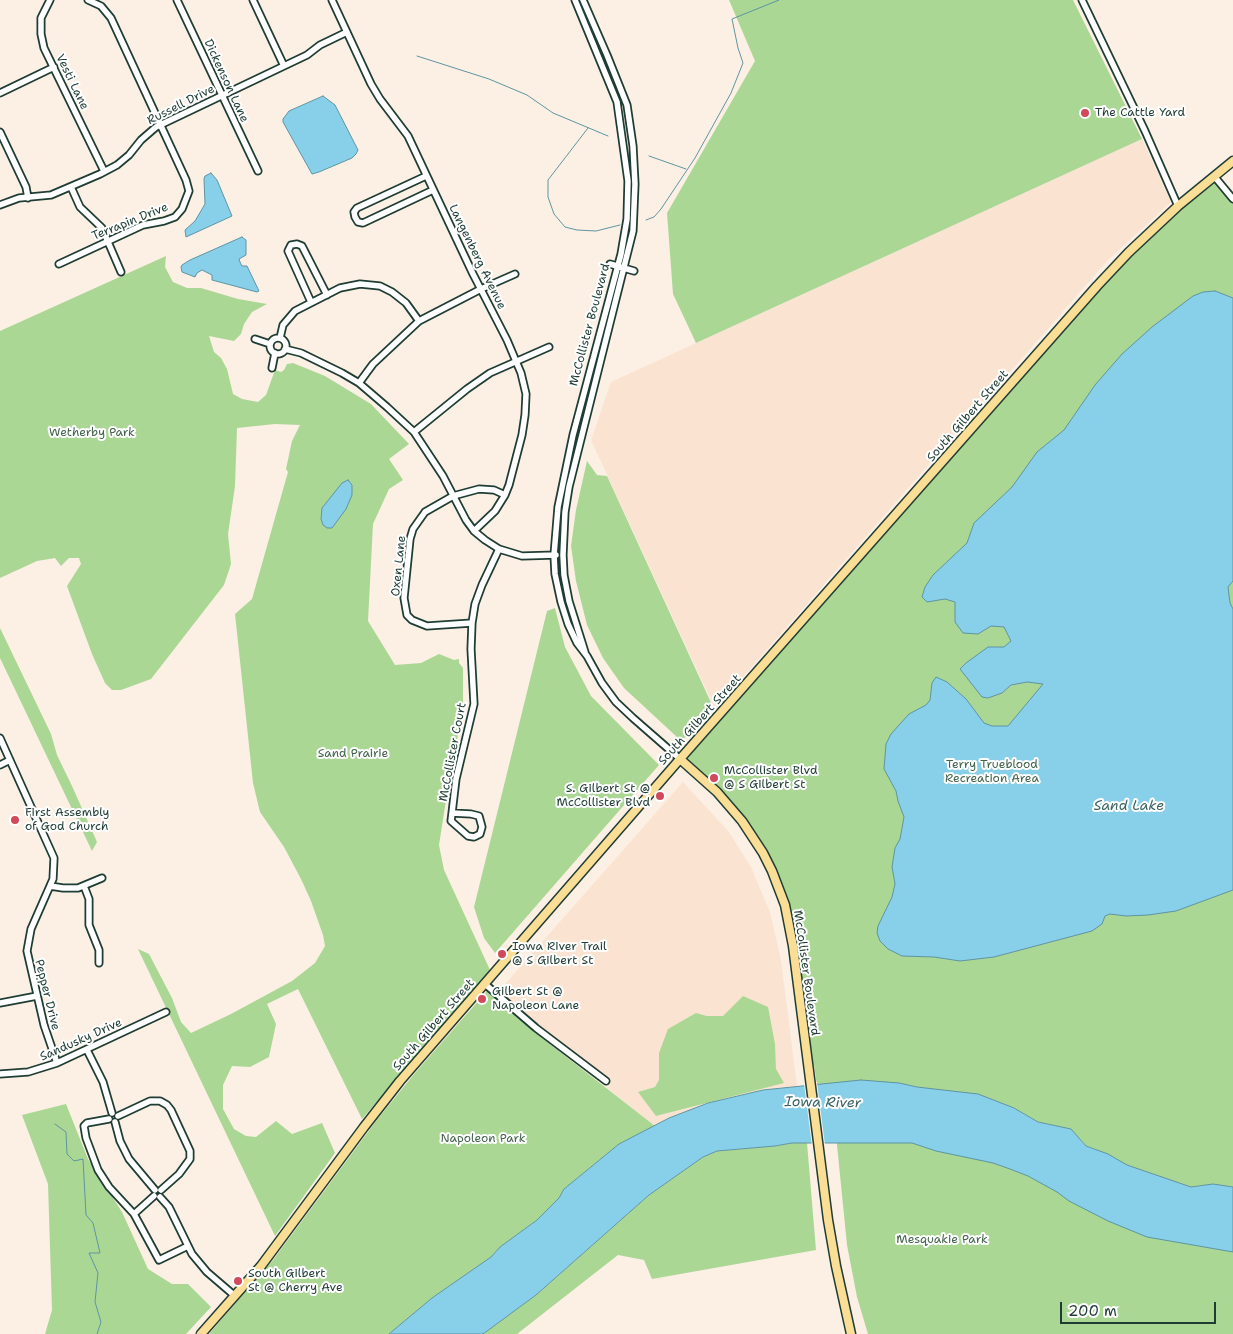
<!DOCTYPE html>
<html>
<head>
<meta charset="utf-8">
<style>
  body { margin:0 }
  #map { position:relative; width:1233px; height:1334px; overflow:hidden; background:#fcefe4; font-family:"Shantell Sans",sans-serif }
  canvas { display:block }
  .scale { position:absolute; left:1060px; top:1302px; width:156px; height:22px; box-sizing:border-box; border:2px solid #1f3d34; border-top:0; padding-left:6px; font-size:15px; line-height:18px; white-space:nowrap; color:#1f3d34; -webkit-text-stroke:4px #fff; paint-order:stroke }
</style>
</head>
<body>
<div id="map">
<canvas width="1233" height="1334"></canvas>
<div class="scale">200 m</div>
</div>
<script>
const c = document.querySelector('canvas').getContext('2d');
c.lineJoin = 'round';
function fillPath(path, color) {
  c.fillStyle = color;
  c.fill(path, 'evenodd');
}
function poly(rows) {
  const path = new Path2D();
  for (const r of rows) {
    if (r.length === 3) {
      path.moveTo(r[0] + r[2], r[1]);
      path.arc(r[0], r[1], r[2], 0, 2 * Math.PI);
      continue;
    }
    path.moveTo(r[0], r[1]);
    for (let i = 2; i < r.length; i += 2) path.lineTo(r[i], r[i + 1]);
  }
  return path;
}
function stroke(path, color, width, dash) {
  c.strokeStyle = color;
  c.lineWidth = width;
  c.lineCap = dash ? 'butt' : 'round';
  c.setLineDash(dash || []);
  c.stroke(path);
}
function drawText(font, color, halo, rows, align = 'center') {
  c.font = font + ' "Shantell Sans",sans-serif';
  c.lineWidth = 4;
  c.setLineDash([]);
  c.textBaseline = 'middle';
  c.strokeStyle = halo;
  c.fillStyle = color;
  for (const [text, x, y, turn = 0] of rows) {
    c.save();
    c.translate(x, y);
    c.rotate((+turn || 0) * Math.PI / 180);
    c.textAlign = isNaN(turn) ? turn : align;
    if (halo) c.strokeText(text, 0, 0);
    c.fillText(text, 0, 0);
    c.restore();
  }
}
const built = poly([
  [1142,139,1171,202,1108,260,715,709,591,440,611,382],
  [683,782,729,832,751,867,770,912,781,960,797,1087,763,1090,708,1103,669,1118,655,1126,607,1088,611,1081,498,992]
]);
const green = poly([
  [729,0,1073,0,1142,139,696,343,673,294,667,213,755,61],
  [1210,175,1233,203,1233,1187,1205,1185,1191,1187,1120,1165,1095,1149,1086,1146,1081,1140,1056,1126,1038,1122,1014,1108,908,1085,839,1083,817,1085,814,1065,808,1066,801,1012,779,888,742,821,680,759,1076,310,1194,189],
  [166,256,165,267,173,282,187,288,201,288,238,299,267,304,252,312,244,324,241,334,234,341,209,336,214,352,221,358,227,369,233,394,242,399,258,402,266,395,275,370,281,372,284,370,287,364,293,363,325,376,371,404,409,444,389,459,403,480,389,489,373,524,368,621,395,665,421,663,439,654,454,660,459,659,459,663,463,668,463,709,449,781,439,845,444,870,490,970,362,1119,298,989,267,1004,276,1024,269,1057,250,1067,232,1066,223,1085,223,1109,234,1129,246,1136,256,1137,276,1121,292,1134,322,1123,335,1153,275,1236,138,949,149,954,172,998,181,1022,191,1033,231,1014,292,981,315,963,325,946,323,935,311,901,301,879,284,847,260,812,253,783,235,614,252,599,288,472,286,469,292,441,300,425,275,424,237,428,235,486,228,534,231,564,224,585,151,679,121,690,112,690,105,683,92,654,67,586,81,564,79,558,69,558,61,566,55,558,37,561,0,578,0,331],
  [587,461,597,475,607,476,713,707,685,738,678,738,624,688,603,658,587,625,576,581,571,546,576,510],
  [555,608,565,647,591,696,659,765,495,953,484,938,474,907,547,611],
  [0,628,51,734,57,755,72,786,97,842,92,851,0,658],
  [487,991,542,1038,655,1126,619,1144,564,1189,559,1198,537,1220,500,1247,491,1257,432,1298,389,1334,209,1334,273,1260,376,1121,415,1073],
  [743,996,768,1007,775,1044,776,1069,784,1083,656,1116,638,1092,655,1087,659,1080,659,1053,668,1029,696,1013,707,1016,723,1016],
  [66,1104,88,1159,122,1212,148,1269,172,1284,188,1284,211,1307,186,1334,45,1334,52,1310,48,1184,22,1115],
  [836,1135,912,1138,972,1150,1233,1243,1233,1334,868,1334,857,1297,847,1245],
  [792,1143,807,1143,816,1250,652,1279,644,1260,618,1255,517,1334,483,1334,536,1295,649,1195,703,1157,717,1151,775,1146]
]);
const water = poly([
  [323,96,335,105,358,150,356,154,352,158,319,172,312,174,283,122,283,119,289,111,323,96],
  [211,173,217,180,232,216,186,237,185,230,195,221,205,204,204,179,205,176,211,173],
  [242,237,246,240,246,255,239,259,240,262,242,266,247,266,259,291,257,292,212,280,212,275,202,270,197,273,195,277,182,272,181,267,182,265,190,260,242,237],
  [1215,291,1233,298,1233,581,1228,587,1230,603,1233,609,1233,890,1176,911,1148,915,1126,916,1110,914,1105,916,1102,924,1092,931,994,957,960,961,934,957,902,956,888,949,880,941,877,933,878,926,892,897,895,884,892,867,895,848,900,839,904,817,898,801,896,791,884,769,886,744,891,734,909,714,926,705,930,700,932,683,936,677,947,682,966,699,984,723,992,726,1008,726,1043,684,1027,682,1011,685,1002,693,988,698,982,697,960,669,966,663,988,647,1004,647,1011,641,1004,627,991,626,978,634,963,633,955,622,955,602,945,599,927,602,922,597,925,587,933,575,967,543,974,523,1012,487,1037,452,1064,430,1095,385,1122,354,1152,327,1193,296,1203,292,1215,291],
  [348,480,352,485,352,495,346,509,332,528,327,528,323,525,321,519,322,508,342,483,348,480],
  [861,1080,899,1083,917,1087,978,1094,1014,1108,1038,1122,1071,1129,1086,1146,1108,1154,1127,1165,1191,1187,1213,1184,1233,1187,1233,1252,1147,1237,1108,1221,1069,1201,1057,1192,1028,1176,1010,1169,993,1163,936,1151,912,1143,792,1143,775,1146,717,1151,703,1157,649,1195,536,1295,483,1334,389,1334,432,1298,491,1257,500,1247,537,1220,559,1198,564,1189,619,1144,669,1118,708,1103,763,1090,861,1080]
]);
const pier = poly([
  [817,1082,825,1145,812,1146,804,1084]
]);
const stream = poly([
  [417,56,489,79,527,95,553,113,608,136],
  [588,128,548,180,548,197,554,214,565,227,577,230,596,231,620,225],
  [649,156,686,169],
  [646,220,654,217,661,209,695,158,731,93,743,63,738,48,732,19,779,0],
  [55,1124,66,1132,67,1154,74,1161,83,1159,86,1215,93,1223,100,1253,89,1253,98,1273,95,1302,101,1322,97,1334]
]);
const minor = poly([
  [50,0,41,18,41,34,44,48,104,171],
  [177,0,258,171],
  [253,0,284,66],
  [332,0,371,84,380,99,408,136,473,274,507,340,521,373,526,394,525,415,522,435,509,485,505,495,495,511,474,531],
  [575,0,617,102,628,181,627,219,621,254,573,435,558,507,554,555,555,574,561,602,568,624,577,643,587,656,602,683,616,702,633,718,680,759],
  [583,0,607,55,627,105,633,146,635,184,633,231,569,487,565,512,563,555,564,575,569,601,585,652],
  [1082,0,1145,131,1178,206],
  [0,93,54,67],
  [0,132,26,187,28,198],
  [426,176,357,208,354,212,355,217,358,222,363,223,433,190],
  [1214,176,1233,199],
  [71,187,80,207,102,228,121,272],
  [0,205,19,198,51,195,100,174,117,165,129,155,141,140,156,127,307,55,320,45,347,32],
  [59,264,143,225,164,221,175,217,182,209,189,191,186,180,111,18,101,6,88,0],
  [610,264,634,271],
  [311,302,288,251,291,245,297,244,302,246,327,295],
  [280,338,283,325,295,311,340,288,360,284,380,286,392,292,406,303,419,321],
  [278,346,8],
  [255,339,270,344],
  [285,349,301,353,342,373,359,383,387,407,414,432,443,476,466,520,474,531,485,540,499,549,522,556,556,555],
  [272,368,275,353],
  [359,383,373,364,419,321,481,289,515,274],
  [414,432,467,389,490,373,549,347],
  [472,623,427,626,412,620,407,615,404,598,410,539,413,529,425,512,453,496,479,489,494,490,505,495],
  [0,738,54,858,53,879,31,929,27,951,44,1025,57,1063],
  [0,765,10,760],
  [452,813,471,814,479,816,482,827,480,834,474,837,468,836,451,821,452,813,456,779,474,704,471,649,472,623,475,604,482,585,499,549],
  [50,886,63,888,78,888,102,878],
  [84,886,89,899,89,925,99,950,99,963],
  [485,984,536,1028,606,1081],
  [0,1003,37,996],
  [87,1050,103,1082,112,1113],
  [0,1074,28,1072,57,1063,166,1012],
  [118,1116,150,1101,160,1101,167,1105,171,1110,190,1151,190,1159,179,1174,161,1190],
  [109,1119,87,1123,84,1126,86,1138,98,1170,109,1187,134,1214,154,1196],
  [115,1122,120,1141,129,1159,155,1190],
  [160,1197,169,1207,192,1254,207,1272,235,1296],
  [134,1214,159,1260,188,1246]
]);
const major = poly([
  [680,759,717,792,742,821,763,853,772,871,785,905,793,946,828,1220,836,1266,851,1334],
  [201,1334,261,1266,364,1127,400,1081,680,759,1097,286,1129,252,1178,206,1233,161]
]);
const markers = [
  [1085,113,5,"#d1495b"],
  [714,778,5,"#d1495b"],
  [660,796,5,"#d1495b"],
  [15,820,5,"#d1495b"],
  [502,954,5,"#d1495b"],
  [482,999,5,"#d1495b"],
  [238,1281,5,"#d1495b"]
];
const streetNames = [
  ["Dickenson Lane",226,81,65],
  ["Vesti Lane",72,82,64],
  ["Russell Drive",181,105,-27],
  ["Terrapin Drive",130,222,-22],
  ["Langenberg Avenue",477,257,64],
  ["McCollister Boulevard",590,325,-75],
  ["South Gilbert Street",968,416,-49],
  ["Oxen Lane",399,566,-84],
  ["South Gilbert Street",700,720,-48],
  ["McCollister Court",453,752,-79],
  ["McCollister Boulevard",806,973,82],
  ["Pepper Drive",47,995,76],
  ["South Gilbert Street",434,1025,-49],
  ["Sandusky Drive",81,1040,-24]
];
const poiNames = [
  ["The Cattle Yard",1095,113],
  ["McCollister Blvd",724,771],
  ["@ S Gilbert St",724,785],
  ["S. Gilbert St @",650,789,"right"],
  ["McCollister Blvd",650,803,"right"],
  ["First Assembly",25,813],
  ["of God Church",25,827],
  ["Iowa River Trail",512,947],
  ["@ S Gilbert St",512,961],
  ["Gilbert St @",492,992],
  ["Napoleon Lane",492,1006],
  ["South Gilbert",248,1274],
  ["St @ Cherry Ave",248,1288]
];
const parkNames = [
  ["Wetherby Park",92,433],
  ["Sand Prairie",353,754],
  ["Terry Trueblood",992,765],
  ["Recreation Area",992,779],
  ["Napoleon Park",483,1139],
  ["Mesquakie Park",942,1240]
];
const waterNames = [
  ["Sand Lake",1129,806],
  ["Iowa River",823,1103,1]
];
fillPath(built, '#fae4d1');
fillPath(green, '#abd795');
fillPath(water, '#88cfea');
stroke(water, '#5e95a1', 1);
fillPath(pier, '#fcefe4');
stroke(stream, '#5e95a1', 1);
stroke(minor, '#1f3d34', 9);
stroke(major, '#1f3d34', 11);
stroke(minor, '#fff', 5.5);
stroke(major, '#fbde96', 8);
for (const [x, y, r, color] of markers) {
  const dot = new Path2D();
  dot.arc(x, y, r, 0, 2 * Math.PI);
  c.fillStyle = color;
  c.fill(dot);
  stroke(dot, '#fff', 2);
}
drawText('12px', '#1f3d34', '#fff', streetNames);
drawText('12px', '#1f3d34', '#fff', poiNames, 'left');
drawText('12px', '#42644c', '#fff', parkNames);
drawText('italic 14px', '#396262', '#fff', waterNames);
</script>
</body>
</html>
